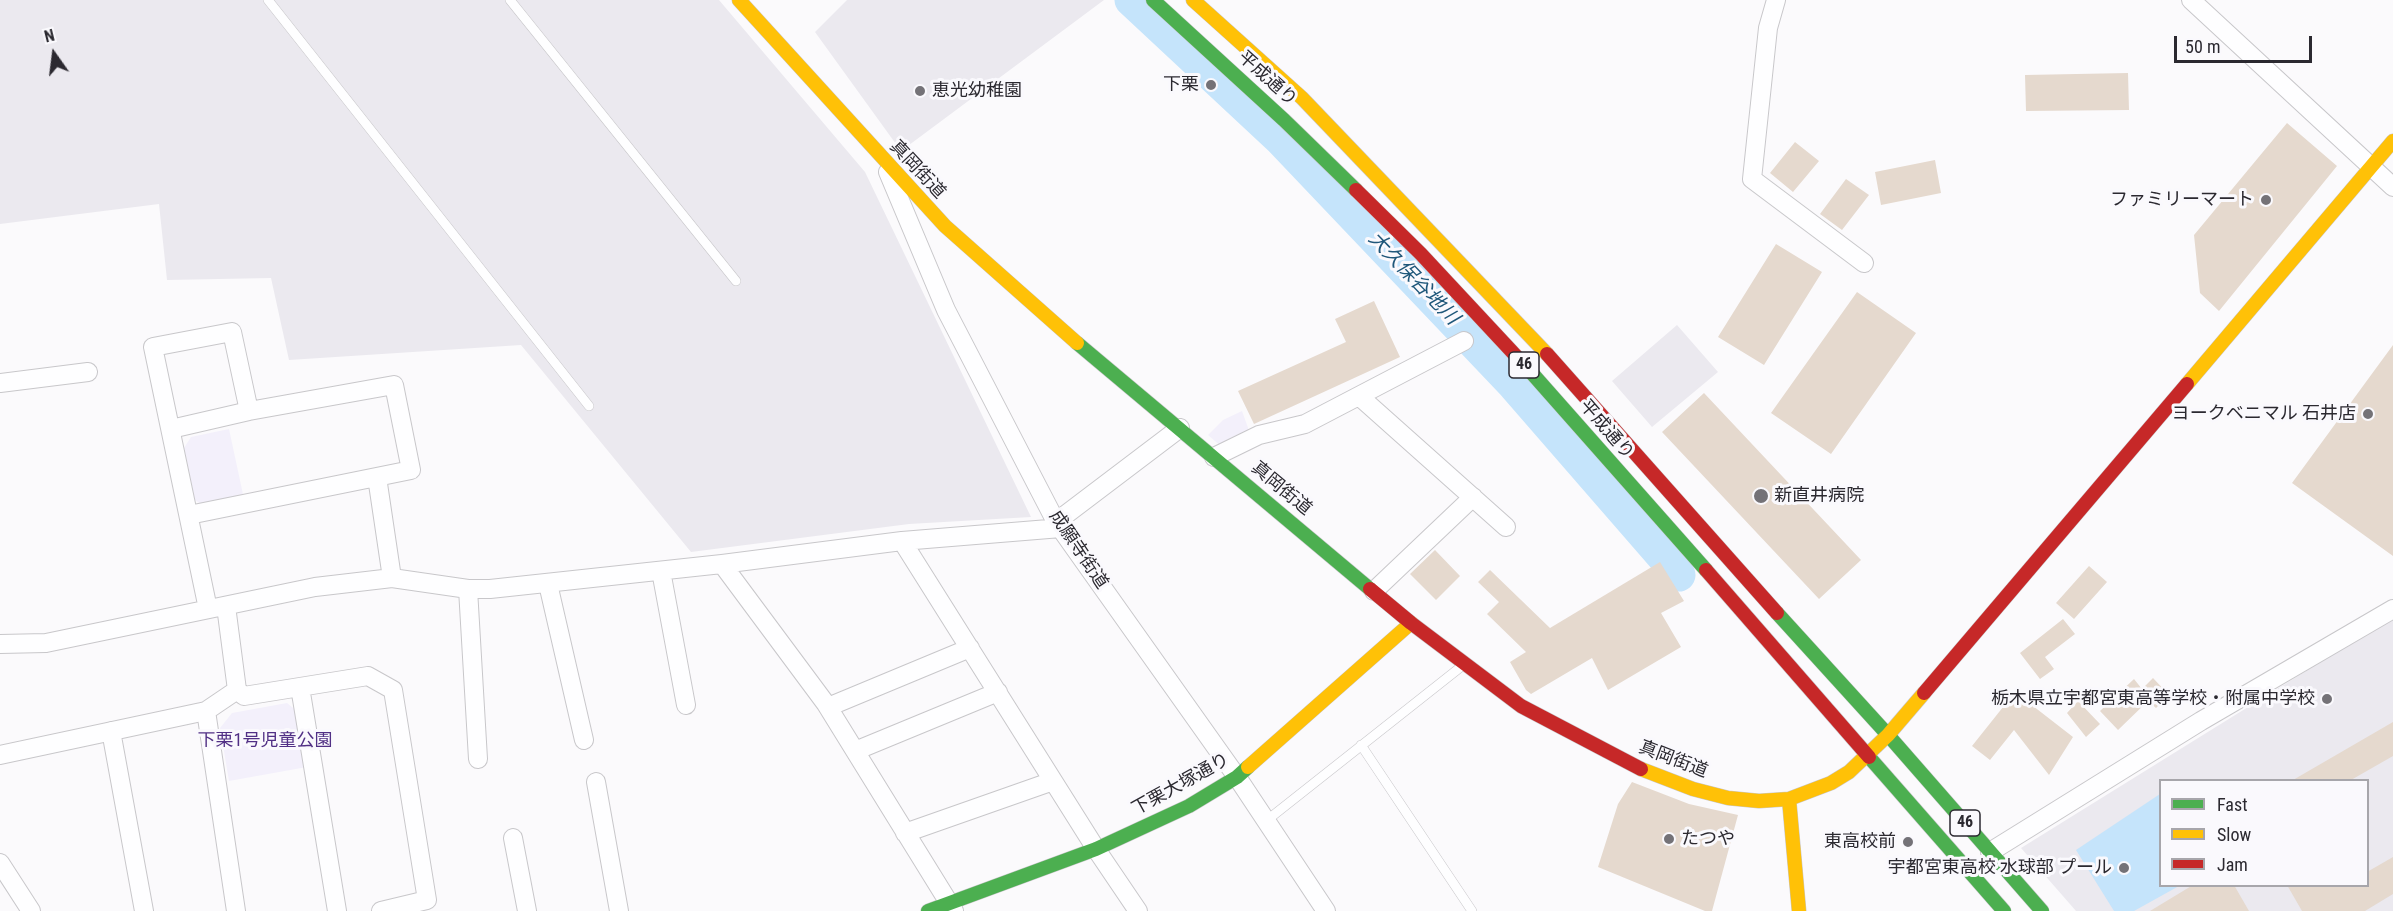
<!DOCTYPE html>
<html>
<head>
<meta charset="utf-8">
<style>
  body { margin:0 }
  #map { position:relative; width:2393px; height:911px; overflow:hidden; background:#fbfafc; font-family:"Roboto Condensed",sans-serif }
  canvas { display:block }
  .legend { position:absolute; left:2159px; top:779px; width:210px; height:108px; box-sizing:border-box; background:#faf9fd; border:2px solid #a7a6ab; margin:0; padding:8px 10px; list-style:none; font-size:18px; color:#2b2930 }
  .legend li { display:flex; align-items:center; gap:12px; height:30px }
  .legend b { width:30px; border:2px solid #a7a6ab }
  .north { position:absolute; left:24px; top:24px; width:60px; height:60px; -webkit-text-stroke:4px #faf9fd; paint-order:stroke; rotate:346deg; font-size:16px; font-weight:700; line-height:24px; text-align:center; color:#2b2930 }
  .north::after { content:''; display:block; margin:auto; width:21px; height:27px; background:#2b2930; clip-path:polygon(50% 0,100% 100%,50% 72%,0 100%) }
  .scale { position:absolute; left:2174px; top:36px; width:138px; height:27px; box-sizing:border-box; border:3px solid #2b2930; border-top:0; padding-left:8px; font-size:18px; line-height:21px; white-space:nowrap; color:#2b2930; -webkit-text-stroke:4px #faf9fd; paint-order:stroke }
</style>
</head>
<body>
<div id="map">
<canvas width="2393" height="911"></canvas>
<ul class="legend">
<li><b style="height:8px;background:#4caf50"></b>Fast</li>
<li><b style="height:8px;background:#ffc107"></b>Slow</li>
<li><b style="height:8px;background:#c62828"></b>Jam</li>
</ul>
<div class="north">N</div>
<div class="scale">50 m</div>
</div>
<script>
const c = document.querySelector('canvas').getContext('2d');
c.lineJoin = 'round';
function fillPath(path, color) {
  c.fillStyle = color;
  c.fill(path, 'evenodd');
}
function poly(rows) {
  const path = new Path2D();
  for (const r of rows) {
    path.moveTo(r[0], r[1]);
    for (let i = 2; i < r.length; i += 2) path.lineTo(r[i], r[i + 1]);
  }
  return path;
}
function stroke(path, color, width, dash) {
  c.strokeStyle = color;
  c.lineWidth = width;
  c.lineCap = dash ? 'butt' : 'round';
  c.setLineDash(dash || []);
  c.stroke(path);
}
function drawText(font, color, halo, rows, align = 'center') {
  c.font = font + ' "Roboto Condensed","Noto Sans JP",sans-serif';
  c.lineWidth = 6;
  c.setLineDash([]);
  c.textBaseline = 'middle';
  c.strokeStyle = halo;
  c.fillStyle = color;
  for (const [text, x, y, turn = 0] of rows) {
    c.save();
    c.translate(x, y);
    c.rotate((+turn || 0) * Math.PI / 180);
    c.textAlign = isNaN(turn) ? turn : align;
    if (halo) c.strokeText(text, 0, 0);
    c.fillText(text, 0, 0);
    c.restore();
  }
}
const built = poly([
  [0,0,719,0,865,172,1031,517,909,524,691,552,521,345,289,360,271,278,167,280,159,204,0,224],
  [847,0,1104,0,901,151,815,32],
  [1677,325,1718,372,1652,427,1612,381],
  [2393,617,2393,911,2076,911,2021,848],
  [2160,780,2368,780,2368,886,2160,886]
]);
const green = poly([
  [1242,411,1251,436,1223,448,1208,435,1223,420],
  [229,429,244,499,205,507,195,500,184,448,191,437],
  [287,703,298,712,307,767,229,781,220,728,232,713]
]);
const water = poly([
  [2160,794,2160,886,2179,886,2134,911,2114,911,2076,850]
]);
const river = poly([
  [1131,0,1280,139,1513,384,1679,575]
]);
const building = poly([
  [2128,73,2129,110,2026,111,2025,75],
  [2287,123,2337,166,2219,311,2200,293,2194,235],
  [1795,142,1819,161,1793,192,1770,173],
  [1935,160,1941,193,1881,205,1875,172],
  [1846,179,1869,195,1842,230,1820,214],
  [1776,244,1822,272,1764,365,1718,337],
  [1857,292,1916,333,1831,454,1771,413],
  [1374,301,1400,357,1254,424,1238,391,1346,342,1335,319],
  [2393,345,2393,556,2292,483],
  [1704,393,1861,560,1819,599,1662,432],
  [1435,550,1460,576,1436,600,1410,574],
  [1660,562,1684,601,1661,613,1681,647,1608,690,1592,658,1531,694,1526,690,1510,662,1526,652,1487,614,1499,602,1478,582,1490,570,1550,628],
  [2089,566,2107,582,2074,619,2056,603],
  [2063,619,2075,634,2045,657,2054,669,2040,679,2020,653],
  [2153,678,2169,695,2156,708,2148,701,2118,730,2100,711,2134,679,2142,689],
  [2015,692,2073,737,2049,775,2014,730,1990,760,1972,746],
  [2078,701,2100,724,2086,737,2067,713],
  [2393,722,2393,756,2351,780,2293,780],
  [1632,782,1689,804,1738,815,1712,911,1705,911,1598,867,1618,804],
  [2393,857,2393,894,2365,911,2302,911,2287,885,2367,885,2367,872],
  [2193,885,2234,885,2249,911,2150,911]
]);
const lane = poly([
  [268,0,589,406],
  [510,0,736,281],
  [1361,745,1472,911],
  [1266,821,1462,666]
]);
const street = poly([
  [1776,0,1768,28,1752,179,1864,263],
  [2191,0,2393,187],
  [888,172,946,310,1056,522,1237,777,1326,911],
  [0,383,88,372],
  [1359,396,1506,527],
  [171,429,249,411],
  [1214,457,1259,435,1305,424,1464,341],
  [377,477,392,578],
  [189,515,411,470,394,385,249,411,232,332,153,347,208,609],
  [1056,522,1180,428],
  [902,541,1096,849,1138,911],
  [722,564,826,704,954,911],
  [661,571,686,705],
  [548,584,584,740],
  [468,589,478,759],
  [1374,591,1473,497],
  [226,606,237,690,206,711,236,911],
  [0,644,46,643,315,587,392,578,468,589,490,589,722,564,902,541,1061,528],
  [300,687,337,911],
  [237,690,244,696,368,676,393,690,427,900,381,911],
  [828,707,970,648],
  [111,731,144,911],
  [855,751,998,692],
  [0,755,206,711],
  [596,782,619,911],
  [905,833,1053,781],
  [513,838,527,911],
  [1990,852,2201,721,2393,609],
  [0,863,31,911]
]);
const fast = poly([
  [1153,0,1284,120,1356,190],
  [1077,343,1370,589],
  [1530,371,1706,570],
  [1777,613,1888,735,2042,911],
  [1869,757,2004,911],
  [928,911,1096,849,1189,806,1237,777,1248,767]
]);
const slow = poly([
  [739,0,945,226,1077,343],
  [1193,0,1302,98,1547,354],
  [2187,384,2393,141],
  [1248,767,1411,623],
  [1641,769,1693,789,1728,798,1759,801,1789,799,1831,783,1849,772,1888,735,1924,693],
  [1789,799,1799,911]
]);
const jam = poly([
  [1356,190,1421,254,1530,371],
  [1547,354,1777,613],
  [1706,570,1869,757],
  [1370,589,1411,623,1521,706,1641,769],
  [1924,693,2187,384]
]);
const markers = [
  [1211,85,6,"#747277"],
  [920,91,6,"#747277"],
  [2266,200,6,"#747277"],
  [2368,414,6,"#747277"],
  [1761,496,8,"#747277"],
  [2327,699,6,"#747277"],
  [1669,839,6,"#747277"],
  [1908,842,6,"#747277"],
  [2124,868,6,"#747277"]
];
const shields = [
  [1524,365,30],
  [1965,823,30]
];
const shieldNames = [
  ["46",1524,365],
  ["46",1965,823]
];
const streetNames = [
  ["平成通り",1267,79,42],
  ["真岡街道",917,170,47],
  ["平成通り",1606,430,49],
  ["真岡街道",1281,489,40],
  ["成願寺街道",1078,550,56],
  ["真岡街道",1673,760,21],
  ["下栗大塚通り",1181,785,-29]
];
const poiNames = [
  ["下栗",1199,85],
  ["恵光幼稚園",932,91,"left"],
  ["ファミリーマート",2254,200],
  ["ヨークベニマル 石井店",2356,414],
  ["新直井病院",1774,496,"left"],
  ["栃木県立宇都宮東高等学校・附属中学校",2315,699],
  ["たつや",1681,839,"left"],
  ["東高校前",1896,842],
  ["宇都宮東高校 水球部 プール",2112,868]
];
const parkNames = [
  ["下栗1号児童公園",265,741]
];
const waterNames = [
  ["大久保谷地川",1413,279,46]
];
fillPath(built, '#ebe9ef');
fillPath(green, '#f3f0fb');
fillPath(water, '#c5e4fb');
stroke(river, '#c5e4fb', 33);
fillPath(building, '#e5d9ce');
stroke(lane, '#c8c7ca', 10);
stroke(street, '#c8c7ca', 20);
stroke(fast, '#c8c7ca', 15);
stroke(slow, '#c8c7ca', 15);
stroke(jam, '#c8c7ca', 15);
stroke(lane, '#fefeff', 9);
stroke(street, '#fefeff', 18);
stroke(fast, '#4caf50', 14);
stroke(slow, '#ffc107', 14);
stroke(jam, '#c62828', 14);
for (const [x, y, r, color] of markers) {
  const dot = new Path2D();
  dot.arc(x, y, r, 0, 2 * Math.PI);
  c.fillStyle = color;
  c.fill(dot);
  stroke(dot, '#faf9fd', 2);
}
for (const [x, y, w] of shields) {
  const box = new Path2D();
  box.roundRect(x - w / 2, y - 13, w, 26, 4.5);
  c.fillStyle = '#faf9fd';
  c.fill(box);
  stroke(box, '#2b2930', 1.5);
}
drawText('bold 16px', '#2b2930', null, shieldNames);
drawText('18px', '#2b2930', '#faf9fd', streetNames);
drawText('18px', '#2b2930', '#faf9fd', poiNames, 'right');
drawText('18px', '#513085', '#faf9fd', parkNames);
drawText('italic 20px', '#1f577a', '#faf9fd', waterNames);
</script>
</body>
</html>
